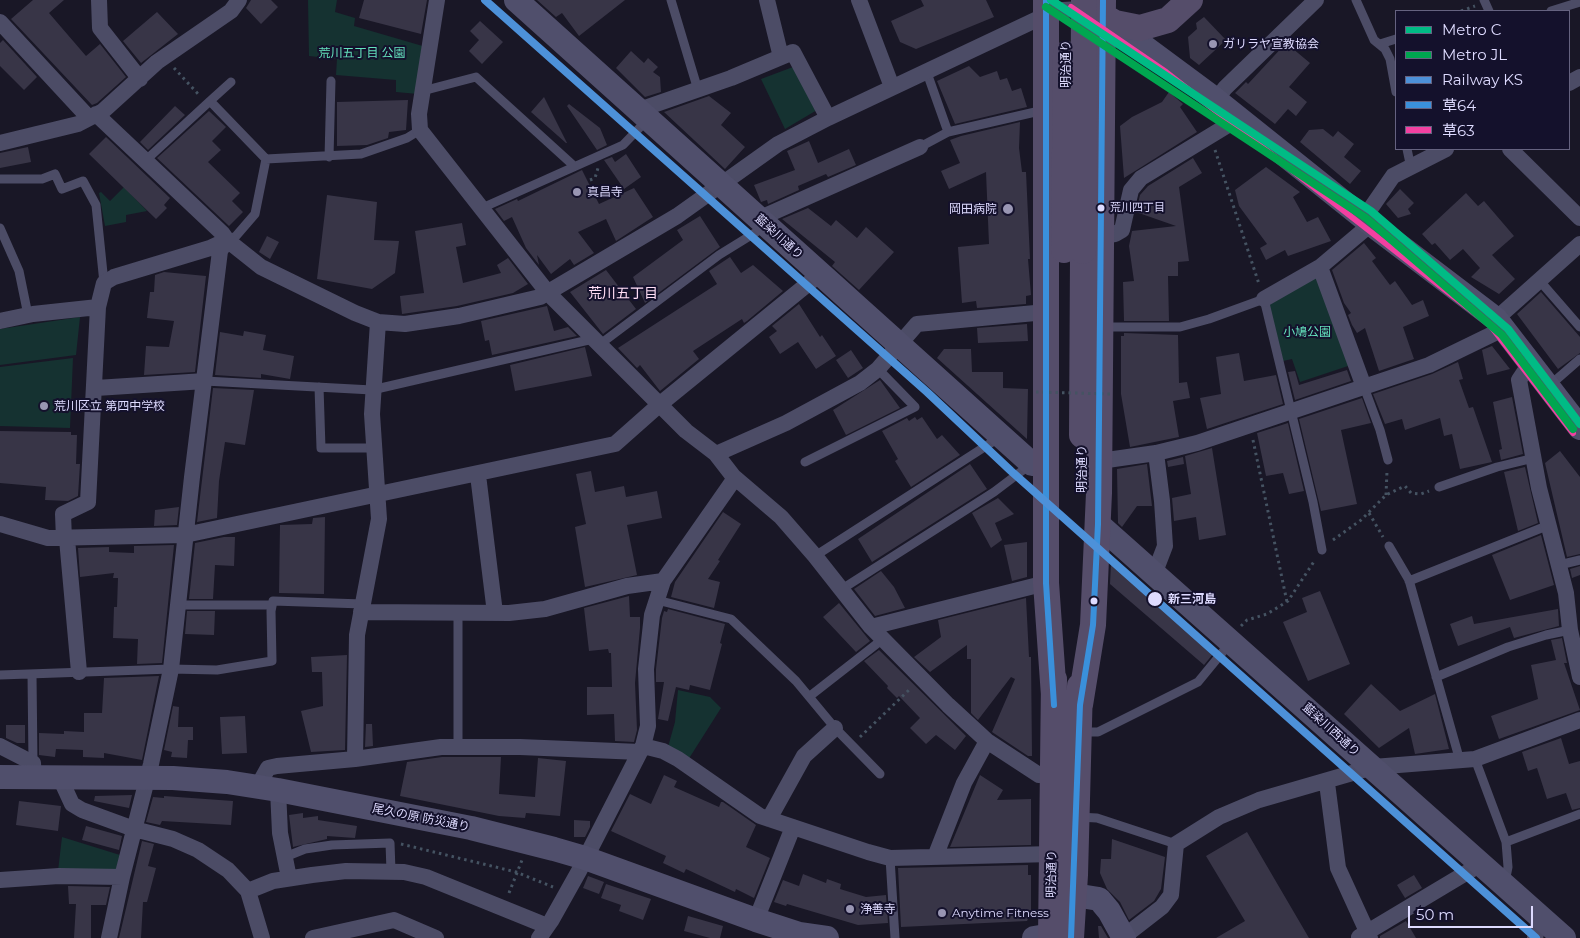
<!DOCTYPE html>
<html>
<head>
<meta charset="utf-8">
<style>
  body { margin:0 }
  #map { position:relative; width:1580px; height:938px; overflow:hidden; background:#191726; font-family:Montserrat,"Noto Sans JP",sans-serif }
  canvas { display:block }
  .legend { position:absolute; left:1395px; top:10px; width:175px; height:140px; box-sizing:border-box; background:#14112c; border:1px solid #656280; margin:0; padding:6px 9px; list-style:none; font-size:15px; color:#dedbff }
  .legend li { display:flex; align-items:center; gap:10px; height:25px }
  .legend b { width:25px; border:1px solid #656280 }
  .scale { position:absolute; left:1408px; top:906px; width:125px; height:22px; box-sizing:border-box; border:2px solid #dedbff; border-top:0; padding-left:6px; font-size:15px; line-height:18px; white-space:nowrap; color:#dedbff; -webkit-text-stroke:4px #14112c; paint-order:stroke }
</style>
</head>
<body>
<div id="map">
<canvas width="1580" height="938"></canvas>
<ul class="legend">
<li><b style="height:6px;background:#00bb85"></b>Metro C</li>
<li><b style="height:6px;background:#00a650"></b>Metro JL</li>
<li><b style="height:6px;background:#4d91d9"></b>Railway KS</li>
<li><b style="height:6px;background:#3a90db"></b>草64</li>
<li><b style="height:6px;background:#f240a1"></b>草63</li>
</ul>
<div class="scale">50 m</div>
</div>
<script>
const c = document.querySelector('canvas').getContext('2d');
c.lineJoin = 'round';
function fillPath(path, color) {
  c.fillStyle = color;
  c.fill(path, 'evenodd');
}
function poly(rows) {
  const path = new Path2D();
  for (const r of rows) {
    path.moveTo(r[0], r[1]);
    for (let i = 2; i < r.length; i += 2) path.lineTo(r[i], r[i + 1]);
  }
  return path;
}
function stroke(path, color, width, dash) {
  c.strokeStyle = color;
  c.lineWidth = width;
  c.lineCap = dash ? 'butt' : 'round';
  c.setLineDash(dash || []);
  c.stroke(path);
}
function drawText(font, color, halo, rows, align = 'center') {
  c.font = font + ' Montserrat,"Noto Sans JP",sans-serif';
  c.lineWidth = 4;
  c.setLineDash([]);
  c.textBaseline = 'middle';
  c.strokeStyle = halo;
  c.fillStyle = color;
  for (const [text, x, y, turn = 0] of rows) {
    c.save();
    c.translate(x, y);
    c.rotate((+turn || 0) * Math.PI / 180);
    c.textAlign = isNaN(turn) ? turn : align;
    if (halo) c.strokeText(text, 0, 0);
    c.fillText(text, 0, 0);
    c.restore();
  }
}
const green = poly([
  [308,0,337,0,335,12,355,18,354,26,426,47,418,94,396,92,396,80,336,75,337,59,309,56],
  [793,67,817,110,785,129,761,79],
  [124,187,147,211,126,215,126,222,105,226,99,193,101,192,110,201],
  [1317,272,1351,365,1300,382,1292,359,1283,361,1268,304],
  [80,317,76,355,0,365,0,329],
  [73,358,70,428,0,426,0,367],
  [678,690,710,697,721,708,688,760,668,747,675,722],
  [62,837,120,855,116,871,58,871]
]);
const building = poly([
  [33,0,64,0,49,13,86,56,100,44,126,77,97,103,92,105,11,19],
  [251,0,271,0,278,7,261,24,246,8],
  [364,0,427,0,421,34,359,18],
  [537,0,625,0,579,36,562,13,556,17],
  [921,0,986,0,994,17,916,49,900,42,891,21,924,6],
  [157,12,178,34,141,63,123,41],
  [1204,17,1226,40,1199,65,1190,58,1188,37,1197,29,1196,23],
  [480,21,503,42,482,64,469,51,479,40,470,31],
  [3,40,37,77,24,90,0,66,0,43],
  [1286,43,1310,63,1289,87,1307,102,1296,116,1288,109,1275,124,1235,93,1246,82,1248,84],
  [631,51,644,63,648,58,658,67,653,72,660,77,661,92,645,97,616,68],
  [969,66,980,77,997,71,1000,80,1007,78,1012,91,1021,88,1027,107,955,124,937,81],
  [1169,92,1183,104,1180,107,1197,132,1124,178,1120,126,1132,117,1162,102],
  [709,96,731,113,721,125,745,147,725,169,664,112],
  [544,97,567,143,566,143,531,112],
  [408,100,406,130,389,132,388,138,367,145,337,146,337,102],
  [569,104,600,128,607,145,597,150,567,106],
  [175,106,185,115,148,150,140,142],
  [209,111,226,127,212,141,221,150,208,162,240,193,232,201,243,212,229,226,157,158],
  [1020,122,1019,148,1022,172,1026,172,1030,259,1028,259,1031,295,1026,296,1026,304,977,308,976,301,962,303,958,247,989,244,986,172,949,189,941,171,960,163,950,140,961,136],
  [1323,129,1333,137,1338,131,1354,144,1344,157,1361,171,1350,184,1300,142,1309,130],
  [106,137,170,198,164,205,167,208,156,219,89,154],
  [809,141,818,163,849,149,856,165,828,177,826,174,798,186,799,190,768,204,767,200,761,202,754,185,795,170,787,151],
  [28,147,31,162,0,168,0,153],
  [626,154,641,177,624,189,604,160,612,157,615,162],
  [1193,158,1202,173,1179,187,1189,261,1178,262,1178,276,1168,276,1169,321,1124,321,1123,282,1134,281,1129,246,1132,231,1176,226,1136,212,1140,195,1148,186],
  [1266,167,1300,192,1293,197,1307,222,1318,217,1331,241,1288,256,1285,250,1266,260,1260,248,1267,244,1239,206,1235,190],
  [582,170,599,204,634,188,653,217,616,241,606,219,578,232,594,253,574,265,570,259,551,274,537,255,539,265,526,248,512,217,504,221,495,209,517,199,518,201],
  [1400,189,1414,203,1408,209,1411,214,1398,218,1386,204],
  [1466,193,1478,206,1484,201,1514,236,1492,255,1515,279,1499,294,1471,277,1480,268,1463,249,1450,260,1435,243,1432,245,1422,234],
  [327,195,377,202,374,240,399,241,395,273,372,289,317,279],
  [808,208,831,226,836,220,857,238,866,227,894,252,859,290,832,266,835,262,782,219],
  [700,216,720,247,645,303,633,277,683,240,677,230],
  [462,223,466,245,456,247,463,283,501,273,497,265,508,258,528,284,513,293,457,306,402,314,400,296,424,293,415,231],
  [267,236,279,242,270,259,259,252],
  [1364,243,1376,258,1372,261,1390,285,1395,281,1412,305,1423,300,1429,316,1403,327,1414,359,1379,371,1365,328,1357,333,1352,325,1348,315,1351,313,1344,303,1332,270],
  [730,257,741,273,753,265,783,291,747,321,744,323,742,319,693,351,699,359,660,391,640,365,637,368,618,348,717,284,709,271],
  [606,270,636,309,603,334,570,292],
  [164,272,206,276,195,372,144,375,146,346,169,347,174,321,147,318,150,292,154,292,155,275],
  [1541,292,1580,337,1580,353,1558,369,1517,314],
  [799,304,820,337,822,335,836,356,816,369,798,342,780,354,769,337,777,331,772,326],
  [547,306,554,331,568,327,577,336,492,355,489,340,485,341,481,321],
  [1027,324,1028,341,978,343,977,328],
  [244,331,266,335,263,350,294,356,290,379,261,374,261,378,215,375,220,332,243,336],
  [1124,333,1178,335,1179,383,1187,382,1190,398,1173,401,1179,437,1130,447,1121,394,1121,336,1124,336],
  [1492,346,1510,369,1487,375,1482,350],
  [585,347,592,376,515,391,510,365],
  [944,349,971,349,972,372,1003,372,1003,388,1028,389,1027,439,937,358],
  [851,350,863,368,848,378,836,360],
  [1239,353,1244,381,1276,375,1283,404,1207,429,1200,398,1221,394,1216,357],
  [1458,362,1463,379,1459,380,1469,408,1473,407,1492,462,1460,469,1452,434,1444,436,1440,418,1405,430,1402,419,1385,424,1373,394,1432,374],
  [1347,370,1351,381,1295,400,1288,372,1295,371,1299,385],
  [880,380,900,408,846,435,833,410],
  [213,388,254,390,245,445,225,442,219,481,217,518,197,522],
  [1512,397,1523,454,1501,460,1499,450,1502,449,1493,402],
  [1362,398,1371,423,1341,430,1357,504,1321,511,1299,419],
  [915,417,917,420,922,417,937,439,942,435,960,455,911,487,895,461,898,459,882,431,907,418,909,421],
  [1288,423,1304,491,1289,494,1283,473,1266,476,1257,433],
  [0,431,71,432,71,435,77,435,76,464,80,464,78,496,68,501,45,500,46,487,0,483],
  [1212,448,1226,535,1199,540,1196,517,1174,521,1172,498,1191,494,1185,456],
  [1560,451,1580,477,1580,554,1567,557,1545,463],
  [1183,457,1184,464,1168,467,1167,461],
  [970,464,987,489,872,562,858,539],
  [1147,464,1152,506,1137,506,1122,527,1118,523,1117,469],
  [1525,467,1538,523,1518,531,1504,472],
  [591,471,595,492,624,486,626,497,657,491,662,518,627,525,637,575,585,587,575,527,586,524,576,474],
  [998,498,1014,514,995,523,1002,540,991,548,972,513],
  [179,507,177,525,154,526,155,510],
  [723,512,741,524,718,560,720,561,708,579,720,582,714,608,671,597,675,582],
  [325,517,324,594,279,593,280,525,312,524,313,518],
  [1541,535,1554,585,1510,600,1492,555],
  [224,537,235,537,234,566,215,565,213,599,189,599,195,543],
  [1027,542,1027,577,1012,581,1004,545],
  [174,545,162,663,137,664,138,639,113,638,114,607,117,607,118,578,113,578,114,573,80,577,78,548,109,547,109,552,134,553,134,546],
  [1111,563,1213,654,1204,665,1110,584],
  [1580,566,1580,575,1572,578,1570,569],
  [881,571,894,587,905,608,875,616,854,589],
  [1320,591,1350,664,1308,681,1283,622,1307,612,1302,598],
  [629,596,630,617,640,617,640,628,635,683,637,730,634,742,615,741,614,714,587,715,587,687,612,687,611,653,609,653,608,649,589,651,584,608],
  [1026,598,1029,657,1031,657,1032,756,1028,756,992,732,1015,679,1011,677,978,720,971,713,971,659,967,659,967,645,930,672,914,657,941,637,938,620],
  [839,603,870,641,856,652,823,617],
  [668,609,725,624,720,643,722,644,710,690,690,685,689,690,676,687,668,721,658,719,664,682,656,682,656,669,662,618,664,611,667,612],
  [1558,609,1559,626,1514,638,1510,627,1458,646,1450,624,1472,616,1474,624],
  [187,611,215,611,214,635,185,634],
  [1562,638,1567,663,1564,663,1580,710,1499,739,1491,716,1538,699,1531,665,1556,660,1551,640],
  [879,650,966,736,955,750,936,735,926,744,910,728,920,718,899,696,897,698,887,688,888,686,864,661],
  [347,655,345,750,311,752,301,711,323,706,322,672,312,672,311,657],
  [159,676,142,760,104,753,104,758,83,757,83,750,56,749,55,757,39,755,39,733,64,734,64,731,84,732,84,713,102,713,104,678],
  [1371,684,1400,711,1435,694,1449,749,1415,754,1409,728,1379,748,1344,714],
  [173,706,179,707,178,727,193,727,193,740,188,740,187,758,171,757,172,752,164,750],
  [245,716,247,753,222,754,220,717],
  [366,724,372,724,373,746,365,747],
  [6,725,25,725,25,743,17,743,6,738],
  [1561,738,1569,764,1580,761,1580,808,1572,810,1566,793,1547,799,1537,768,1528,771,1522,752],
  [442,757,501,757,499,794,535,797,538,758,566,761,560,816,526,813,525,818,499,816,400,796,407,762],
  [664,775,677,781,674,787,719,807,721,802,723,802,756,825,746,847,770,858,754,898,736,889,735,892,686,869,684,873,663,863,666,856,611,831,630,794,651,804],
  [980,775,1003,790,997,800,1031,799,1031,845,950,847],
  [132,795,129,808,94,801,95,796],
  [164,796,233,801,231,825,162,821,160,825,146,822,153,797,164,798],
  [19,801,61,806,58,831,16,825],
  [303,813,303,818,318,816,318,820,357,826,355,838,327,836,327,839,293,847,289,815],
  [574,820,590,821,590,827,585,837,574,837],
  [86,826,122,836,119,850,82,840],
  [1247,832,1309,938,1216,938,1245,921,1206,856],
  [1112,839,1165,857,1161,889,1154,901,1129,920,1120,902,1107,889,1100,873,1101,859,1111,859],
  [142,841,154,844,148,866,156,868,147,902,143,902,141,938,119,938],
  [1028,865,1028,875,1031,875,1031,913,1027,921,901,927,898,868],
  [803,874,826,883,827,879,841,884,840,889,866,897,886,895,888,923,858,925,787,904,786,906,774,902,783,880,799,886],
  [1414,875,1422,888,1405,898,1397,885],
  [588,876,604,882,599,894,583,888],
  [606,884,651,899,643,920,619,911,621,905,601,898],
  [68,886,110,887,106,905,91,905,91,938,74,938,76,904,69,904],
  [688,916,723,926,720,938,710,938,684,931],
  [1406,921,1416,938,1380,938,1380,936],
  [1098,926,1101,926,1108,938,1099,938]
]);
const path = poly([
  [1461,11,1475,6],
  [174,68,200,96],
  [1215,150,1259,284],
  [590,180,595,178,598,168],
  [1253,440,1287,602],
  [1386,495,1387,471],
  [1369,513,1383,537],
  [1333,540,1361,520,1386,495,1405,486,1411,493,1421,494,1429,491],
  [1241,626,1247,620,1267,614,1288,601,1315,560],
  [860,737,910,689],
  [401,844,516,872,553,887],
  [509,893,522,860]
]);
const lane = poly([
  [671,0,698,90],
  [1356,0,1374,40,1385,49,1390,59,1396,92],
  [1484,0,1489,11],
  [1551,11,1580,2],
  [1380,44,1396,39],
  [926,70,948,132],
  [423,88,430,89,476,77,574,166],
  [210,101,231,82],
  [920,147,948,132,1044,110],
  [1407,149,1411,168],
  [329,157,331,81],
  [145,161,210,101,266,159],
  [0,179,42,179,55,174,62,189,83,181,96,205,104,283],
  [482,208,623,145,648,119],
  [0,228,19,271,28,315],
  [227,240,236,236,255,214,266,159,361,154,407,138,420,130],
  [1539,280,1580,327],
  [1102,327,1180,327,1209,319,1264,299,1313,502,1322,550],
  [599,345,719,255,766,226],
  [205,381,372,390,593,339],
  [1549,386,1580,359],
  [319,387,321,448,375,448],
  [1364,387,1380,430,1388,460],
  [805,462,915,407,878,369],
  [1439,487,1497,467,1534,458],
  [1389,546,1409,580,1460,761],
  [815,556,1000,437],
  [1559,565,1580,560],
  [1409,581,1549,525],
  [842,589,994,492,1031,464],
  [657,600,731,619,796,681,835,728,880,774],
  [177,605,272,605],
  [458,612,458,747],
  [32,674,33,763],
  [0,675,171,669,217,670,272,661,271,611,273,601,363,604],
  [1436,677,1508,647,1546,635,1570,630],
  [810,696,883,639],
  [1081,732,1098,732,1198,682,1230,643],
  [1475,759,1506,842,1508,867,1505,882],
  [1078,817,1097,818,1176,844],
  [1506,842,1580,814],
  [285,857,305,849,332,845,390,843,391,871],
  [890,858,895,938]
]);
const street = poly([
  [99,0,100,28,140,79],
  [437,0,419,114,420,130,548,293,686,431,716,454,733,476,781,517,815,556,871,627,948,705,987,741,1039,775,1054,776],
  [767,0,781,57],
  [859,0,892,87],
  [0,22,89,118],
  [1569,83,1580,77],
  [1216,100,1225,88,1316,0],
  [639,110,731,78,793,52,828,118],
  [96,114,222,233,227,240,261,267,355,313,378,322,405,324,459,316,540,297,677,216,778,144,828,118,1046,15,1063,10,1081,9,1092,13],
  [0,143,78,124,103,111,157,62,231,11,239,0],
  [1510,149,1580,218],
  [1364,218,1393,176,1446,149],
  [758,219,920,147],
  [1101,236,1115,234,1122,230,1131,190,1141,178,1238,119],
  [1320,267,1364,387],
  [1264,299,1320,267,1371,224],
  [1496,319,1580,244],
  [0,321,33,314,98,307],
  [1531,362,1519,380,1539,488,1566,593,1570,630,1580,677],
  [96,388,205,381],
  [716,454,786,423,860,383,878,369,917,324,1046,312],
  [1100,461,1156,453,1197,443,1429,365,1505,328],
  [478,475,495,613],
  [0,524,48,538,185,535,615,444,659,405,820,274],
  [64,539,63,514,88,502,98,307,104,283,114,277,210,248,227,240],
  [67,539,79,672],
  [1155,572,1165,546,1162,501,1156,453],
  [361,612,509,613,545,609,627,586,663,581,735,478],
  [871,627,1046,583],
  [0,746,33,763,34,777],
  [643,746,663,751,678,759,760,816,868,852,890,858,1053,854],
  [355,759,357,635,379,519,372,414,378,322],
  [60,778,72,804,82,810,134,829,173,839,198,850,228,870,248,891,262,938],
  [1327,783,1338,868,1370,938],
  [258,786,268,768,277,766,355,759,441,747,520,747,640,752],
  [278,790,280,833,289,878],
  [769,819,804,756,835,728],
  [935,857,964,783,987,741],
  [0,880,59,876,122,877],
  [248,891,273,881,312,875,346,871,404,872,426,877,547,926],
  [756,920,793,827],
  [1359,937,1481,864],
  [109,938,122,877,151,764,171,669,192,477,220,251,227,240],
  [313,938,394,920,436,938],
  [539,938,551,921,579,871,643,746,648,726,646,669,652,615,663,581],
  [1122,938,1162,907,1171,895,1176,844,1219,817,1259,800,1373,767,1475,759,1580,720],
  [1535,938,1540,917]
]);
const secondary = poly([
  [516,0,1032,464,1046,464],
  [1112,23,1216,100,1371,224,1496,319,1580,428],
  [1098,524,1564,938],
  [0,777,173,778,227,782,278,790,471,828,554,849,585,858,756,920,799,934,827,938],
  [1054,895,1074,895,1099,899,1109,911,1124,938],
  [1034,938,1069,932]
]);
const primary = poly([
  [1046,0,1046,583,1054,696],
  [1089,8,1115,23,1140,28,1168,20,1190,0],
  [1082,435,1083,256],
  [1080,705,1093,625,1099,493,1103,0],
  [1051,938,1054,679],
  [1071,938,1075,875,1080,686]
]);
const pathBridge = poly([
  [1036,392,1111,394]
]);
const primaryBridge = poly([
  [1064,250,1066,54],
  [1083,251,1084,0]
]);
const bus1 = poly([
  [1046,0,1046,583,1054,705],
  [1071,938,1080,705,1093,625,1098,524,1103,0]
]);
const bus2 = poly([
  [1071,7,1166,72,1490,325,1573,433]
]);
const rail1 = poly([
  [485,0,927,392,1011,471,1536,938]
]);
const metro1 = poly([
  [1051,0,1371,211,1508,329,1580,424]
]);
const metro2 = poly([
  [1046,7,1366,218,1502,335,1573,429]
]);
const markers = [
  [1213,44,5,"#9996b3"],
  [577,192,5,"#9996b3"],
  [1101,208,4.5,"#dedbff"],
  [1008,209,6,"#9996b3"],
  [44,406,5,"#9996b3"],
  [1155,599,8,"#dedbff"],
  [1094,601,4.5,"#dedbff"],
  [850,909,5,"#9996b3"],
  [942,913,5,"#9996b3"]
];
const busNames = [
  ["荒川四丁目",1110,208]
];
const poiNames = [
  ["ガリラヤ宣教協会",1223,44],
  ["真昌寺",587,192],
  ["岡田病院",997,209,"right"],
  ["荒川区立 第四中学校",54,406],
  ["浄善寺",860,909],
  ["Anytime Fitness",952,913]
];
const parkNames = [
  ["荒川五丁目 公園",362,53],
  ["小鳩公園",1307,332]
];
const streetNames = [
  ["明治通り",1066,64,-90],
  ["藍染川通り",779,237,42],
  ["明治通り",1082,469,-90],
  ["藍染川西通り",1331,730,42],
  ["尾久の原 防災通り",421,818,11],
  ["明治通り",1052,874,-89]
];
const stopNames = [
  ["新三河島",1168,599]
];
const neighbourhoodNames = [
  ["荒川五丁目",623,294]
];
fillPath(green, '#153231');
fillPath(building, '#383547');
stroke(path, '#455362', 3, [2.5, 4]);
stroke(lane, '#4c4c66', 9);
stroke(street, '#4c4c66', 16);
stroke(secondary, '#504f6c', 24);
stroke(primary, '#554d6a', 26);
stroke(pathBridge, '#455362', 3, [2.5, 4]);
stroke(primaryBridge, '#554d6a', 26);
stroke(bus1, '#3a90db', 6);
stroke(bus2, '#f240a1', 6);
stroke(rail1, '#4d91d9', 8);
stroke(metro1, '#00bb85', 8);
stroke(metro2, '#00a650', 8);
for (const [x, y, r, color] of markers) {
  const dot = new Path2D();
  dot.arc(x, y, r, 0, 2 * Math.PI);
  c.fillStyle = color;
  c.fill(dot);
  stroke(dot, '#14112c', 2);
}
drawText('11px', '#dedbff', '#14112c', busNames, 'left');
drawText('12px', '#dedbff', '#14112c', poiNames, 'left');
drawText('12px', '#64e3be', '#14112c', parkNames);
drawText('12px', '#dedbff', '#14112c', streetNames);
drawText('bold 12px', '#dedbff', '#14112c', stopNames, 'left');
drawText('14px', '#ffddf4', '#14112c', neighbourhoodNames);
</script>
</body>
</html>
